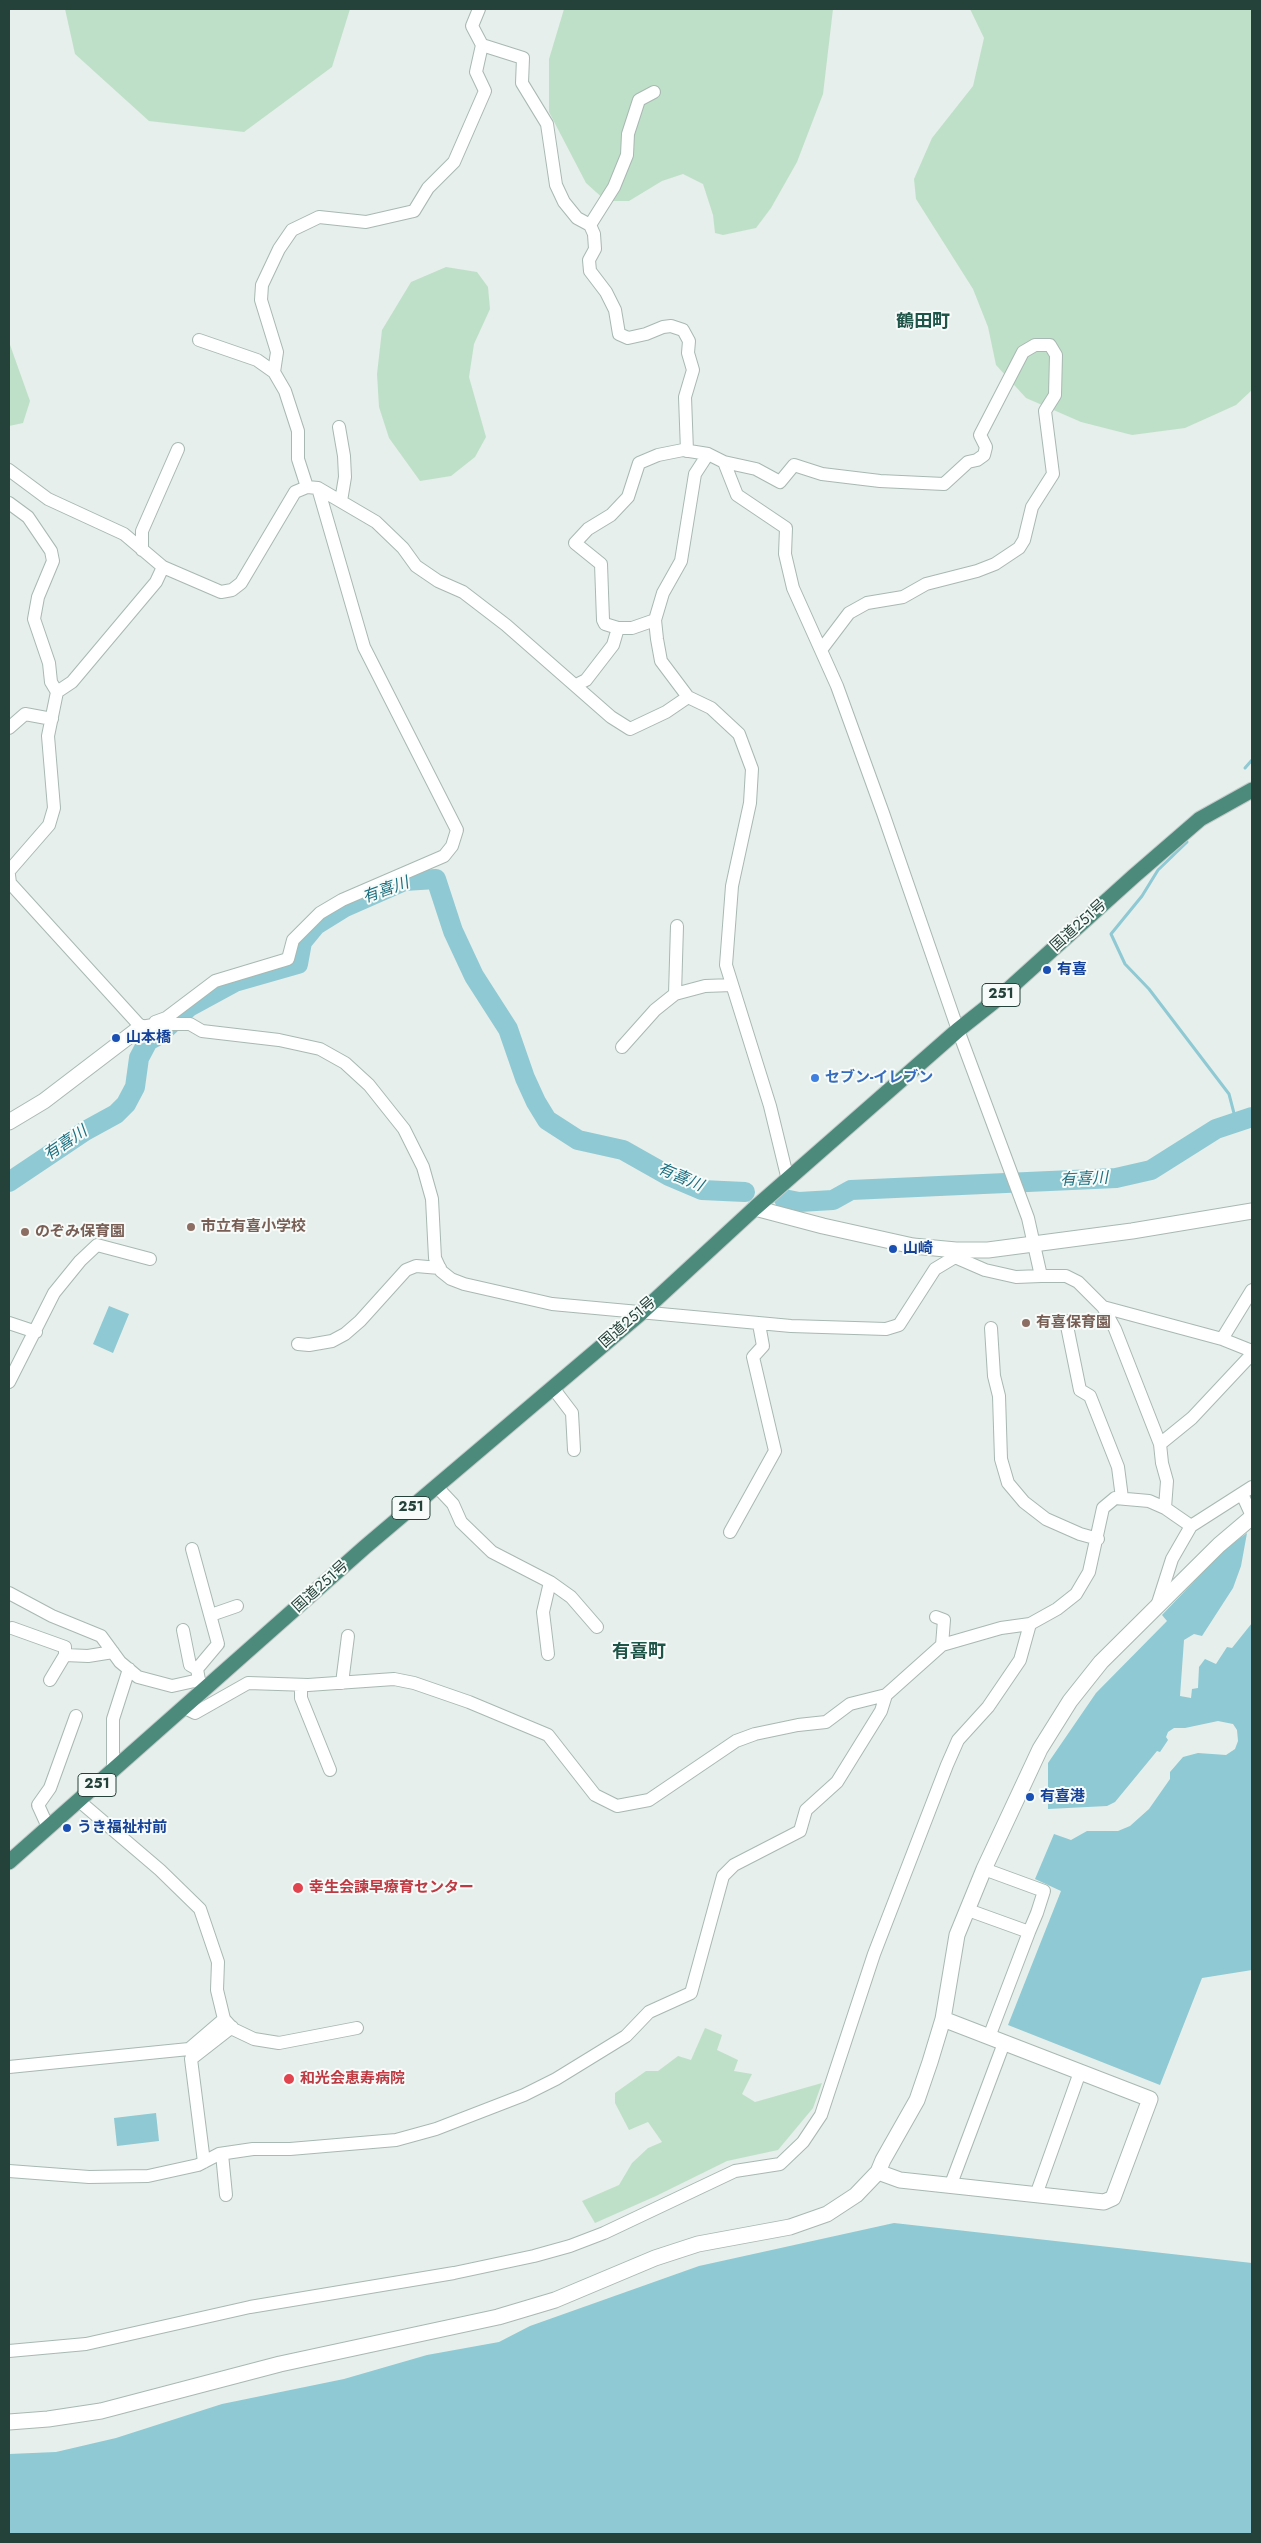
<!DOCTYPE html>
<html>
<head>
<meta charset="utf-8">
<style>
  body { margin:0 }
  #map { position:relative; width:1261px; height:2543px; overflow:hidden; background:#e6efeb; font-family:Jost,sans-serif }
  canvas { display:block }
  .frame { position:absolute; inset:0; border:10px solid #24423a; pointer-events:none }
</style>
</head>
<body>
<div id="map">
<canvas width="1261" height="2543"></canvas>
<div class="frame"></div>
</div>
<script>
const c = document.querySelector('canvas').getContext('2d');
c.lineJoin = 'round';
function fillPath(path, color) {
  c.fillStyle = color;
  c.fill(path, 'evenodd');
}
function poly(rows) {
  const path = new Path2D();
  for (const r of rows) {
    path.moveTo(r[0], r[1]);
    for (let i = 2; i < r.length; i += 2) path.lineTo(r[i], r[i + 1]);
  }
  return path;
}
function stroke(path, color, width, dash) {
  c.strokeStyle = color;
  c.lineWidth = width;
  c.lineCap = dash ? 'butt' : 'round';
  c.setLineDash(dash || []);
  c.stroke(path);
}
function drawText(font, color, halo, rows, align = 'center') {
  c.font = font + ' Jost,"Noto Sans JP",sans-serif';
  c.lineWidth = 4;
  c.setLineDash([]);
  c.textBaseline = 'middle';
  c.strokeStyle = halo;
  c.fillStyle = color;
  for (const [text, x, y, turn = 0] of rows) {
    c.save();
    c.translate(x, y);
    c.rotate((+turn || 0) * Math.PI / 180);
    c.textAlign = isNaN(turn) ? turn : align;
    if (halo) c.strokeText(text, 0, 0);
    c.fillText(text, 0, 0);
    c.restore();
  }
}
const green = poly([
  [65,9,350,9,332,67,244,132,149,121,75,54],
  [564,9,833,9,823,94,797,162,771,208,756,228,723,235,715,233,713,215,703,184,683,174,662,181,629,201,606,201,586,183,549,112,549,59],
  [970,9,1252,9,1252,390,1236,405,1185,428,1132,435,1081,422,1026,398,996,365,988,327,973,289,916,199,914,179,932,138,973,86,984,38],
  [446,267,477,272,488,287,490,309,474,344,469,377,486,437,475,457,451,476,420,481,389,438,379,407,377,374,382,330,411,282],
  [9,342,30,401,23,423,9,426],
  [705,2028,722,2035,717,2050,738,2060,734,2071,752,2074,742,2094,755,2102,822,2083,813,2108,778,2150,727,2161,656,2196,595,2223,582,2201,619,2185,632,2163,648,2148,662,2142,648,2122,629,2130,615,2103,615,2093,646,2071,658,2071,678,2056,691,2060]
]);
const water = poly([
  [109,1306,129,1314,113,1353,93,1344],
  [1247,1533,1241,1566,1233,1588,1202,1636,1194,1634,1184,1640,1180,1696,1191,1698,1192,1689,1198,1688,1199,1667,1205,1659,1216,1664,1227,1647,1232,1648,1252,1623,1252,1970,1202,1978,1160,2085,1008,2025,1061,1891,1035,1879,1054,1834,1071,1840,1087,1831,1118,1831,1130,1826,1149,1809,1170,1779,1170,1772,1183,1757,1198,1753,1226,1755,1235,1749,1238,1741,1237,1730,1233,1724,1218,1721,1185,1728,1174,1728,1168,1732,1166,1737,1168,1740,1160,1752,1157,1751,1115,1802,1107,1806,1048,1809,1048,1763,1096,1693,1167,1621,1162,1615,1225,1549],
  [156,2113,159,2141,117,2146,114,2118],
  [894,2223,1252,2263,1252,2534,9,2534,9,2454,56,2452,116,2438,222,2404,344,2379,427,2355,499,2342,530,2326,699,2266]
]);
const stream = poly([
  [1245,768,1252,760],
  [1187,842,1158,870,1142,896,1111,934,1125,964,1149,989,1229,1094,1236,1121]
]);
const river = poly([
  [9,1182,85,1131,116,1114,126,1104,135,1087,139,1058,148,1041,159,1035,189,1007,235,982,298,964,302,942,316,925,345,907,404,881,436,879,453,931,474,976,508,1029,525,1078,536,1102,547,1120,578,1140,623,1150,669,1176,702,1190,745,1192],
  [784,1199,799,1202,833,1200,851,1190,1116,1178,1151,1170,1216,1129,1252,1117]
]);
const minor = poly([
  [479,9,472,26,482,45,523,58,522,83,547,124,556,185,564,202,577,218,590,225],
  [654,92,639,100,628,134,627,155,614,187,590,225,594,234,595,249,589,260,590,271,606,292,615,310,619,334,628,338,646,334,663,327,671,326,683,330,689,341,688,353,693,370,685,397,687,451],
  [199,340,257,360,274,372,285,391,298,431,298,459,307,487],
  [274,372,277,352,261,300,262,285,279,249,292,230,319,217,366,222,414,211,428,188,454,162,485,91,476,72,482,45],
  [339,427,344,456,345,477,341,501],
  [708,454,695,474,681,561,663,593,655,620,657,639,661,661,688,697,711,708,739,734,752,769,750,803,732,886,726,965,770,1106,788,1180],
  [724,462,756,469,780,482,794,465,822,474,880,481,944,484,968,462,977,460,984,455,986,447,980,435,1023,352,1035,345,1050,345,1056,355,1055,395,1045,411,1053,474,1032,507,1024,540,1019,548,995,564,977,571,926,584,903,597,867,603,849,613,821,650],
  [9,470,48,499,124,534,163,567,221,592,232,590,241,583,295,492,307,487,318,488,376,522,403,548,416,566,438,581,463,592,506,625,611,717,630,729,666,712,688,697],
  [9,503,28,517,51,551,53,561,38,597,34,619,49,663,51,682,57,692,48,736,54,808,49,825,9,871],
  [142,550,142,531,178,449],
  [618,628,605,624,603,620,601,564,575,543,588,529,611,515,628,497,639,463,658,455,683,450,708,454,724,462,737,495,786,528,785,554,793,588,837,686,883,813,958,1030,1028,1218,1041,1276,1066,1276,1078,1282,1103,1307,1115,1329,1160,1444,1162,1463,1167,1481,1165,1508],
  [576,685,586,680,613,645,618,628,632,628,655,620],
  [57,692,72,682,156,582,163,567],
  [9,728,25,714,52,719],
  [9,875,10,883,141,1027],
  [677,926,675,994,705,986,732,985],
  [155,1022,166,1018,215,981,288,959,293,940,320,913,342,900,444,856,452,846,457,830,364,647,318,488],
  [141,1027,159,1024,190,1024,202,1031,279,1040,320,1049,345,1063,369,1085,404,1129,423,1167,432,1199,435,1258,441,1271,451,1279,464,1284,552,1304,791,1326,886,1329,899,1325,935,1269,955,1257,956,1250],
  [622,1047,655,1010,675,994],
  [955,1257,985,1270,1016,1277,1041,1276],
  [1103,1307,1222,1339,1252,1351],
  [1066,1321,1080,1390,1090,1396,1118,1467,1122,1498],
  [9,1323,36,1332],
  [991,1328,994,1376,999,1396,1001,1459,1008,1483,1024,1502,1046,1519,1080,1534,1098,1539],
  [1222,1339,1252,1290],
  [298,1344,309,1345,332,1341,345,1334,360,1321,406,1270,416,1266,440,1268],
  [9,1382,54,1293,80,1261,97,1245,150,1259],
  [553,1388,572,1413,574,1450],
  [1160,1444,1192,1418,1252,1354],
  [437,1487,453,1504,461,1522,492,1552,550,1582,571,1597,597,1627],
  [1242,1494,1252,1516],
  [730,1532,775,1451,753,1357,763,1346,759,1324],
  [192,1549,218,1644,197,1669,199,1680,204,1686],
  [9,1593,52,1616,101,1636,120,1662,138,1677,172,1686,199,1680],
  [1157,1606,1172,1559,1191,1526,1252,1487],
  [211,1615,237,1606],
  [936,1617,944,1620,942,1645],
  [12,1628,65,1647,65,1655,88,1656,113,1652],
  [183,1630,190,1665,197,1669],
  [548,1654,543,1612,550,1582],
  [50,1680,65,1655],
  [342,1683,348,1636],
  [301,1685,301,1698,330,1770],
  [185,1708,195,1713,248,1683,308,1685,394,1679,414,1683,469,1702,548,1735,595,1795,617,1806,649,1800,736,1741,755,1734,798,1725,826,1722,850,1704,886,1695,942,1645,1001,1628,1030,1624,1057,1609,1076,1594,1089,1572,1103,1508,1115,1498,1149,1501,1165,1508,1191,1526],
  [113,1770,113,1719,129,1669],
  [78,1800,160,1870,200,1909,218,1962,217,1990,224,2019,233,2029,254,2039,279,2043,357,2028],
  [48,1827,38,1805,50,1788,76,1716],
  [968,1910,1029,1932,1037,1913,1044,1891,984,1869],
  [989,2037,1029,1932],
  [9,2067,189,2049,224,2019],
  [222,2154,226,2195],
  [204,2162,191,2059,232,2027],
  [9,2171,89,2177,148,2176,198,2165,219,2154,253,2149,290,2149,396,2140,436,2129,524,2095,556,2079,626,2036,649,2012,691,1993,723,1876,734,1865,800,1831,806,1810,837,1782,881,1711,886,1695],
  [951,2184,1004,2043],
  [1036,2195,1080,2072],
  [9,2351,86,2344,250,2307,454,2273,534,2256,570,2246,604,2233,735,2171,780,2164,803,2142,821,2115,874,1954,947,1765,958,1740,988,1707,1020,1660,1030,1624]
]);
const tertiary = poly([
  [9,1122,44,1101,141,1027],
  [755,1208,823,1226,913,1246,956,1250,988,1250,1132,1231,1252,1211],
  [943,2019,1150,2099,1113,2198,1104,2202,900,2180,878,2172,883,2160,917,2100,930,2062,943,2019,957,1935,984,1869,1040,1749,1070,1701,1101,1662,1219,1545,1252,1517],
  [9,2422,48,2419,101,2411,280,2364,498,2317,555,2300,655,2258,698,2244,790,2227,827,2214,856,2195,878,2172]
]);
const trunk = poly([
  [9,1862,365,1547,641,1313,755,1208,958,1030,1001,996,1134,876,1200,819,1252,790]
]);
const markers = [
  [1047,970,5,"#1a4fb4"],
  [116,1038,5,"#1a4fb4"],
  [815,1078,5,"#3f7fe0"],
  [191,1227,5,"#8d6e63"],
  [25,1232,5,"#8d6e63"],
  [893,1249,5,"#1a4fb4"],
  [1026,1323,5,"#8d6e63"],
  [1030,1797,5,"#1a4fb4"],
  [67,1828,5,"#1a4fb4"],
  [298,1888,6,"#e0444e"],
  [289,2079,6,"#e0444e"]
];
const shields = [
  [1001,995,38],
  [411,1508,38],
  [97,1785,38]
];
const shieldNames = [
  ["251",1001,995],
  ["251",411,1508],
  ["251",97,1785]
];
const streetNames = [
  ["国道251号",1079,926,-42],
  ["国道251号",628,1323,-41],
  ["国道251号",321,1587,-42]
];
const transitNames = [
  ["有喜",1057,970],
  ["山本橋",126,1038],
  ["山崎",903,1249],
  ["有喜港",1040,1797],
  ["うき福祉村前",77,1828]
];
const shopNames = [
  ["セブン-イレブン",825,1078]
];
const educationNames = [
  ["市立有喜小学校",201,1227],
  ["のぞみ保育園",35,1232],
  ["有喜保育園",1036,1323]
];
const healthNames = [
  ["幸生会諫早療育センター",309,1888],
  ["和光会恵寿病院",300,2079]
];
const waterNames = [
  ["有喜川",386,891,-20],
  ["有喜川",66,1144,-34],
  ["有喜川",680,1178,23],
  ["有喜川",1084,1180,-3]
];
const quarterNames = [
  ["鶴田町",923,323],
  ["有喜町",639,1653]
];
fillPath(green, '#bfe0c8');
fillPath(water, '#8ec9d4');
stroke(stream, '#8ec9d4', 3);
stroke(river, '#8ec9d4', 20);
stroke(minor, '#a8b8b2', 14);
stroke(tertiary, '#a8b8b2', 17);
stroke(trunk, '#c2cac8', 17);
stroke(minor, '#fff', 12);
stroke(tertiary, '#fff', 15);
stroke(trunk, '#4c8a7c', 15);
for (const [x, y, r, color] of markers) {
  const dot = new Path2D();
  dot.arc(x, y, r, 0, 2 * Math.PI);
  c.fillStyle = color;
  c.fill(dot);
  stroke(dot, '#f7fbf9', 2);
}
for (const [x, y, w] of shields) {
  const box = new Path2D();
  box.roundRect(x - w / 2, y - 11.5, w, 23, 4);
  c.fillStyle = '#f7fbf9';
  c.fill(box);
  stroke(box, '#24423a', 1);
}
drawText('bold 14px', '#24423a', null, shieldNames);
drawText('15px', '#24423a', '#f7fbf9', streetNames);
drawText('bold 15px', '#164399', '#f7fbf9', transitNames, 'left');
drawText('bold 15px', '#366cbe', '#f7fbf9', shopNames, 'left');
drawText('bold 15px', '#785e54', '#f7fbf9', educationNames, 'left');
drawText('bold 15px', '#be3a42', '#f7fbf9', healthNames, 'left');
drawText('italic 16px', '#1c6f80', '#f7fbf9', waterNames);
drawText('bold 18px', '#1f5548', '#f7fbf9', quarterNames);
</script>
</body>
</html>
